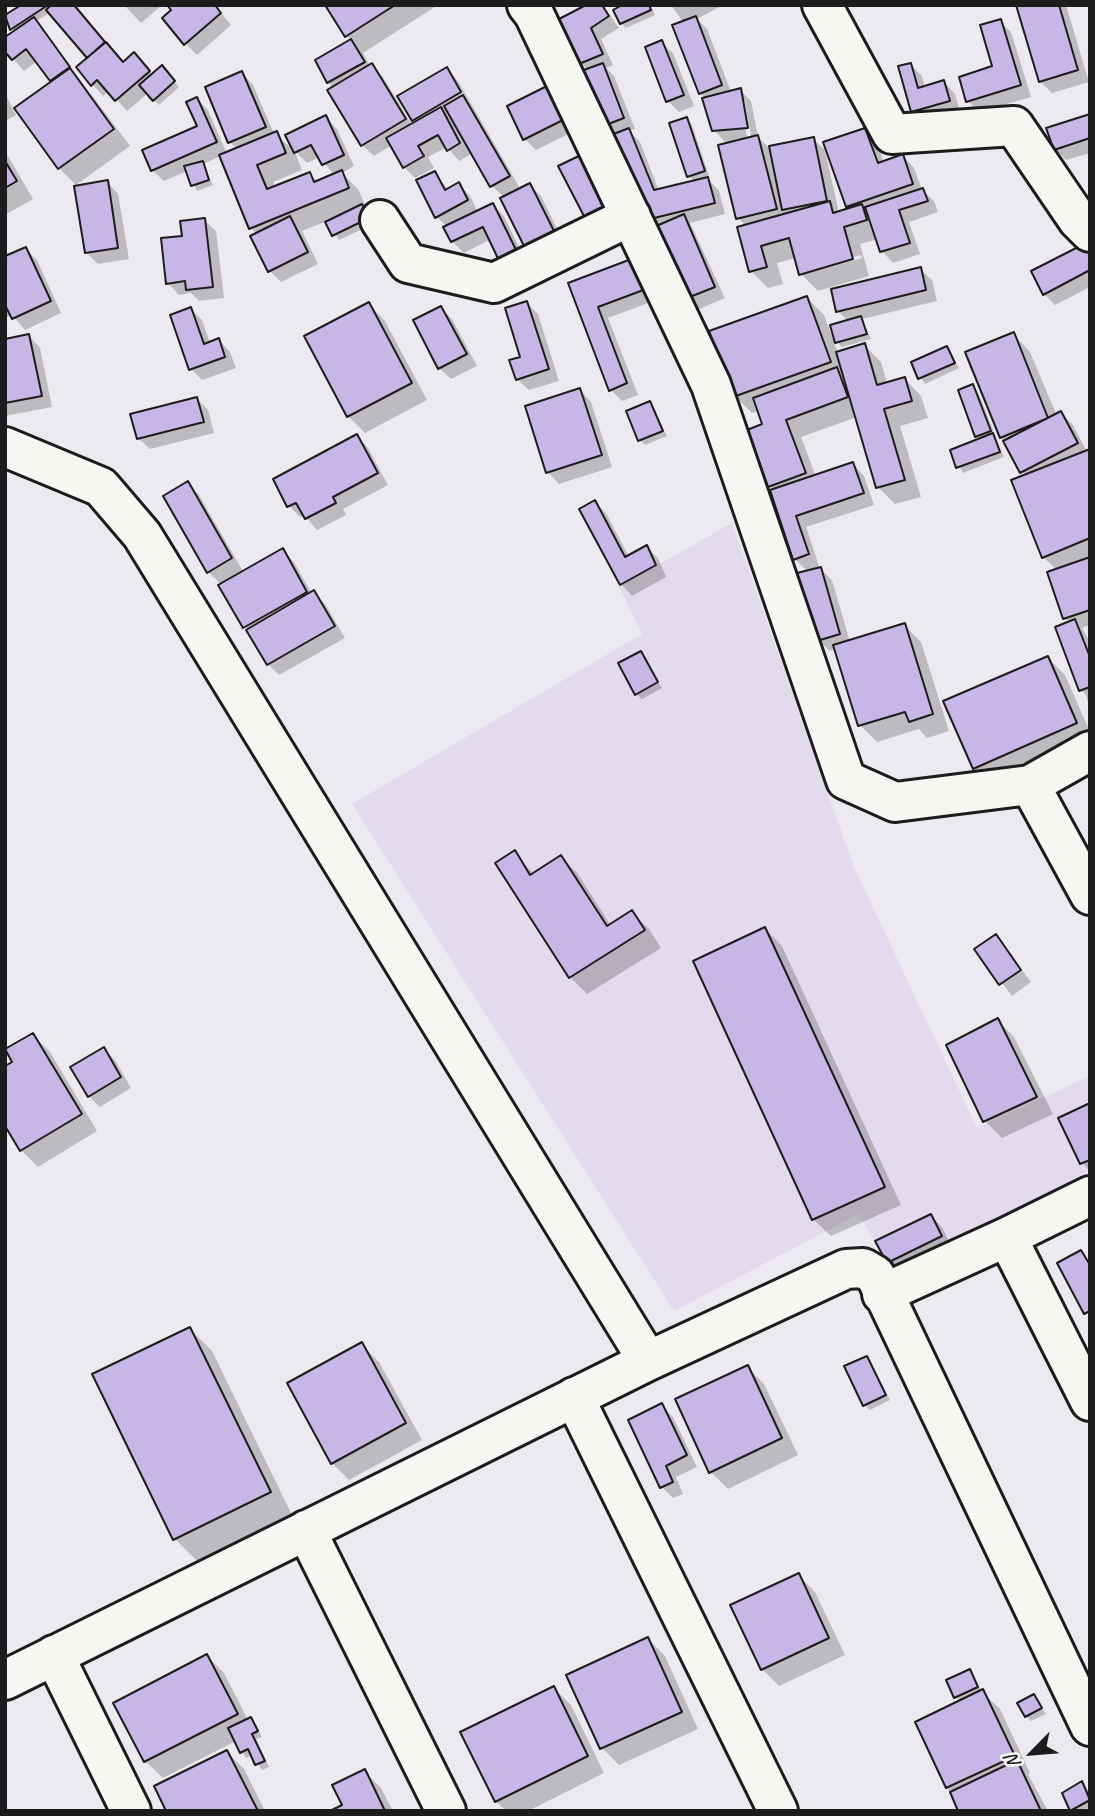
<!DOCTYPE html>
<html>
<head>
<meta charset="utf-8">
<style>
  body { margin:0 }
  #map { position:relative; width:1095px; height:1816px; overflow:hidden; background:#ede9f0; font-family:Caveat,sans-serif }
  canvas { display:block }
  .frame { position:absolute; inset:0; border:7px solid #1c1c1c; pointer-events:none }
  .north { position:absolute; left:997px; top:1718px; width:70px; height:70px; -webkit-text-stroke:5px #f6f6f2; paint-order:stroke; rotate:245deg; font-size:19px; font-weight:700; line-height:28px; text-align:center; color:#1c1c1c }
  .north::after { content:''; display:block; margin:auto; width:24px; height:32px; background:#1c1c1c; clip-path:polygon(50% 0,100% 100%,50% 72%,0 100%) }
</style>
</head>
<body>
<div id="map">
<canvas width="1095" height="1816"></canvas>
<div class="frame"></div>
<div class="north">N</div>
</div>
<script>
const c = document.querySelector('canvas').getContext('2d');
c.lineJoin = 'round';
function fillPath(path, color) {
  c.fillStyle = color;
  c.fill(path, 'evenodd');
}
function poly(rows) {
  const path = new Path2D();
  for (const r of rows) {
    path.moveTo(r[0], r[1]);
    for (let i = 2; i < r.length; i += 2) path.lineTo(r[i], r[i + 1]);
  }
  return path;
}
function stroke(path, color, width, dash) {
  c.strokeStyle = color;
  c.lineWidth = width;
  c.lineCap = dash ? 'butt' : 'round';
  c.setLineDash(dash || []);
  c.stroke(path);
}
const built = poly([
  [732,523,854,867,977,1128,1090,1076,1090,1170,893,1273,859,1214,674,1311,352,804,642,634,619,587]
]);
const shadow = poly([
  [25,5,73,5,124,63,145,66,153,75,167,73,179,87,159,105,148,93,127,111,109,91,103,96,92,84,90,58,51,12,36,21,130,146,76,185,59,168,53,82,37,61,24,71,5,49,15,32,5,18],
  [124,5,162,5,141,23],
  [215,5,231,25,197,55,185,43],
  [438,5,363,53,370,66,383,77,412,125,446,69,458,81,521,190,530,185,541,196,570,255,492,186,473,153,459,161,447,147,428,157,434,168,415,178,404,167,392,145,374,156,362,145,329,82,351,41,327,6],
  [588,5,603,5,619,28,601,39,613,65,606,68,614,76,635,129,629,131,640,142,659,191,695,182,689,176,687,119,692,125,709,176,706,177,719,191,725,214,690,223,725,298,690,313,615,136,605,125,588,70,581,63,562,19],
  [624,5,650,5,655,15,626,28,621,23],
  [671,5,723,5,697,19,707,29,731,92,740,90,751,101,758,137,773,152,813,139,825,150,839,213,851,209,826,143,865,130,876,141,884,163,903,156,914,168,922,190,934,201,938,212,909,222,920,254,893,263,882,251,878,239,860,244,869,276,818,291,801,274,796,258,777,263,783,284,768,288,751,271,746,226,738,218,734,141,725,142,714,130,707,99,700,93,683,22],
  [741,101,745,101,751,136,747,137],
  [861,255,862,258,809,273,809,270],
  [1018,5,1066,5,1089,82,1052,93,1040,81],
  [1000,21,1011,32,1031,97,979,112,968,101,994,67],
  [661,42,673,53,694,106,679,112,668,101],
  [911,65,922,76,925,88,944,82,955,94,960,112,924,122,913,111],
  [242,73,253,85,274,134,294,150,302,170,273,182,275,188,309,174,318,182,334,175,320,157,307,163,294,150,325,117,337,129,354,166,342,173,358,189,365,205,362,206,373,224,339,240,327,221,302,231,318,264,281,282,270,271,257,234,251,228,221,156,203,164,213,185,197,191,187,171,164,181,152,170,199,127,197,99,208,110,227,154,237,149,230,142],
  [557,83,585,126,536,150,525,139],
  [5,93,16,115,5,121],
  [1090,116,1090,153,1066,160,1055,149],
  [5,151,33,199,5,215],
  [434,173,449,190,459,185,470,196,478,212,493,205,504,216,530,270,491,239,464,253,452,241,447,227,436,216],
  [107,182,118,194,129,259,98,264,86,252],
  [204,220,216,231,224,298,199,301,191,293,179,295,168,283,184,237],
  [1084,246,1090,252,1090,287,1055,305,1044,294],
  [25,249,37,260,61,313,25,330,12,315,5,318,5,258],
  [634,260,656,300,608,318,638,395,622,401,611,390,570,284],
  [920,269,932,280,937,301,862,319,871,339,842,347,837,342,848,321,838,311],
  [807,298,824,315,838,353,864,345,881,362,887,383,904,378,921,396,928,418,900,426,921,497,895,504,878,487,857,417,801,437,816,477,853,464,864,476,874,505,806,527,820,569,832,580,850,642,904,625,921,642,949,731,927,738,919,729,877,742,860,725,836,649,830,651,818,640,808,572,795,559,774,491,770,486,764,425,759,411,752,413,735,396],
  [527,303,538,314,559,381,529,390,517,379,522,358],
  [368,304,385,321,427,400,365,433,348,416],
  [441,308,452,319,477,366,451,379,439,368],
  [191,309,202,320,210,343,219,340,230,352,236,368,202,380,191,369],
  [1013,334,1030,352,1057,416,1061,413,1073,425,1087,452,1090,451,1090,625,1082,628,1090,642,1090,710,1086,695,1081,690,1070,623,1065,618,1057,570,1043,557,1026,476,1001,437],
  [29,336,40,348,52,407,5,416,5,341],
  [946,348,959,368,925,384,913,363],
  [972,386,978,392,1004,457,963,473,952,451,981,440,977,436],
  [580,390,591,402,612,467,559,484,548,472],
  [197,399,208,410,214,433,150,449,138,438],
  [650,403,667,436,645,445,640,440],
  [357,436,368,448,388,485,343,509,346,515,317,530,304,515,300,517,289,506],
  [188,484,199,495,244,573,282,550,294,562,312,594,325,604,345,638,279,675,268,664,222,585,208,572],
  [594,502,606,513,629,557,646,547,658,558,666,577,632,596,621,584],
  [640,653,662,688,642,699,636,694],
  [1048,658,1065,675,1090,732,991,785,974,768],
  [514,853,534,874,561,857,578,874,611,926,632,912,649,929,661,948,587,994,570,977],
  [765,929,782,946,901,1205,831,1236,813,1219],
  [996,936,1031,982,1012,996,977,950],
  [997,1020,1014,1037,1053,1114,1002,1138,985,1121,949,1046],
  [33,1035,50,1052,97,1131,38,1167,21,1150,15,1062],
  [103,1049,115,1060,131,1088,100,1107,89,1096],
  [1090,1105,1090,1171,1082,1163,1060,1119],
  [931,1216,942,1227,952,1248,900,1273,889,1262],
  [190,1329,212,1351,292,1515,197,1561,175,1539],
  [362,1345,379,1362,422,1440,349,1480,332,1463],
  [867,1358,890,1400,870,1410,865,1405],
  [747,1367,764,1384,798,1455,728,1489,711,1472],
  [662,1406,673,1417,697,1467,676,1477,683,1494,673,1498,662,1487],
  [798,1575,815,1592,845,1655,779,1686,762,1669],
  [648,1639,665,1656,698,1729,619,1765,602,1748,569,1676],
  [207,1656,224,1673,248,1720,256,1725,262,1737,256,1739,269,1767,262,1770,252,1755,246,1758,236,1741,163,1778,145,1761,115,1704],
  [970,1671,982,1692,1000,1709,1030,1773,1028,1774,1048,1811,960,1811,947,1787,961,1702,956,1697],
  [554,1688,571,1705,604,1773,528,1811,506,1811,496,1801],
  [1033,1697,1046,1714,1031,1721,1026,1716],
  [227,1752,244,1769,265,1811,168,1811],
  [364,1771,381,1788,393,1811,334,1811,344,1806],
  [1082,1783,1090,1793,1090,1808,1072,1811,1064,1794]
]);
const building = poly([
  [21,5,48,5,10,30,5,15,21,5],
  [51,5,74,5,105,42,87,58,46,10,51,5],
  [167,5,215,5,221,13,184,45,162,18,171,10,167,5],
  [325,5,395,5,345,37,325,5],
  [586,5,602,5,609,16,591,28,603,54,579,64,559,19,586,5],
  [649,5,651,10,620,24,613,10,622,5,649,5],
  [1016,5,1059,5,1078,70,1039,82,1016,5],
  [696,16,722,85,699,94,672,25,696,16],
  [34,17,70,67,50,81,26,49,12,60,5,52,5,37,34,17],
  [1001,19,1021,85,966,102,959,77,992,66,980,25,1001,19],
  [351,39,365,62,327,83,315,60,351,39],
  [662,40,684,95,666,102,645,47,662,40],
  [106,42,123,62,134,52,150,71,115,101,97,80,91,86,76,67,106,42],
  [372,63,406,119,361,146,327,90,372,63],
  [603,63,624,118,603,126,581,71,603,63],
  [911,63,918,88,944,80,950,101,911,112,898,66,911,63],
  [162,65,175,81,153,101,139,85,162,65],
  [447,67,461,92,412,121,397,96,447,67],
  [70,68,114,129,58,169,14,108,70,68],
  [242,71,266,127,228,143,205,87,242,71],
  [557,81,575,114,523,140,507,106,557,81],
  [741,88,748,128,712,131,702,98,741,88],
  [463,95,510,176,490,187,444,106,463,95],
  [197,97,217,142,151,171,142,150,197,126,186,102,197,97],
  [441,107,460,143,447,151,438,135,418,146,424,156,403,168,386,138,441,107],
  [1090,114,1090,138,1054,150,1046,128,1090,114],
  [326,115,344,155,322,165,311,145,294,153,285,135,326,115],
  [687,117,705,171,687,177,669,123,687,117],
  [629,128,654,190,708,177,715,203,642,221,606,137,629,128],
  [865,128,878,163,903,154,913,184,846,207,823,142,865,128],
  [277,131,286,153,257,165,267,189,310,172,314,182,342,170,349,188,249,229,219,155,277,131],
  [758,135,777,209,736,219,718,145,758,135],
  [814,137,827,201,782,210,769,146,814,137],
  [585,153,612,207,586,220,558,166,585,153],
  [5,161,17,181,5,188,5,161],
  [203,161,209,180,191,186,184,166,203,161],
  [435,171,445,190,459,182,468,200,435,218,416,180,435,171],
  [108,180,118,248,85,253,74,186,108,180],
  [530,183,560,243,530,258,500,198,530,183],
  [923,188,928,201,899,210,910,243,880,252,865,207,923,188],
  [830,201,833,213,862,204,867,220,844,227,853,259,799,275,789,238,761,246,767,267,749,272,737,227,830,201],
  [493,203,520,258,502,267,483,227,451,242,443,227,493,203],
  [362,204,369,218,332,236,325,222,362,204],
  [684,214,715,287,677,302,647,230,684,214],
  [290,216,308,252,268,272,250,236,290,216],
  [205,218,213,287,186,290,185,281,166,284,161,238,182,236,180,221,205,218],
  [1084,244,1090,254,1090,270,1043,295,1031,271,1084,244],
  [26,247,51,301,12,319,5,305,5,256,26,247],
  [634,258,646,289,598,307,627,383,609,391,568,283,634,258],
  [921,267,926,290,836,312,831,289,921,267],
  [807,296,831,362,733,397,709,331,807,296],
  [527,301,549,369,516,380,509,360,520,357,505,308,527,301],
  [369,302,412,383,347,417,304,336,369,302],
  [441,306,467,354,438,369,413,320,441,306],
  [191,307,204,344,219,338,225,357,189,370,170,315,191,307],
  [861,316,867,334,835,343,830,325,861,316],
  [1014,332,1048,418,1000,438,965,352,1014,332],
  [29,334,42,396,5,403,5,339,29,334],
  [865,343,877,385,905,377,912,401,884,409,905,480,876,488,836,352,865,343],
  [947,346,955,363,918,379,911,362,947,346],
  [837,367,848,397,786,420,806,473,768,487,747,430,762,424,753,398,837,367],
  [973,384,991,431,975,437,958,390,973,384],
  [580,388,602,455,546,473,525,406,580,388],
  [197,397,204,422,137,439,130,414,197,397],
  [650,401,663,431,638,441,626,411,650,401],
  [1061,411,1078,443,1020,473,1003,441,1061,411],
  [993,433,1000,452,956,468,950,450,993,433],
  [357,434,378,473,333,497,336,503,305,519,296,503,287,507,273,479,357,434],
  [1090,449,1090,538,1042,558,1011,480,1090,449],
  [853,462,864,493,796,516,809,554,793,560,770,490,853,462],
  [188,481,232,558,207,573,163,496,188,481],
  [595,500,625,557,647,545,656,565,620,585,579,509,595,500],
  [283,548,307,592,243,628,218,585,283,548],
  [1090,557,1090,610,1063,619,1047,572,1090,557],
  [821,567,840,634,817,641,797,573,821,567],
  [314,590,335,626,267,665,246,630,314,590],
  [1075,619,1090,657,1090,687,1079,691,1055,627,1075,619],
  [905,623,933,714,909,722,905,712,858,726,833,645,905,623],
  [641,651,658,682,635,695,618,663,641,651],
  [1048,656,1077,723,973,769,943,701,1048,656],
  [515,850,530,875,561,855,607,926,632,910,645,930,569,978,495,863,515,850],
  [765,927,885,1187,812,1220,693,961,765,927],
  [996,934,1021,970,999,985,974,949,996,934],
  [998,1018,1037,1097,983,1122,946,1045,998,1018],
  [33,1033,82,1114,20,1151,5,1126,5,1066,12,1062,5,1049,33,1033],
  [104,1047,121,1077,88,1097,70,1067,104,1047],
  [1090,1103,1090,1160,1080,1164,1058,1118,1090,1103],
  [931,1214,942,1236,887,1263,875,1241,931,1214],
  [1081,1250,1090,1265,1090,1311,1084,1314,1057,1263,1081,1250],
  [190,1327,271,1492,173,1540,92,1374,190,1327],
  [362,1342,406,1423,331,1464,287,1383,362,1342],
  [867,1356,886,1395,863,1406,844,1366,867,1356],
  [748,1365,782,1438,709,1473,675,1399,748,1365],
  [662,1403,687,1455,666,1466,673,1482,660,1488,628,1420,662,1403],
  [799,1573,829,1638,761,1670,730,1605,799,1573],
  [648,1637,682,1712,600,1749,566,1675,648,1637],
  [207,1654,238,1714,144,1762,113,1703,207,1654],
  [970,1669,978,1687,954,1698,946,1680,970,1669],
  [554,1686,588,1756,495,1802,460,1732,554,1686],
  [983,1689,1015,1756,946,1788,915,1722,983,1689],
  [1034,1694,1042,1708,1025,1717,1017,1703,1034,1694],
  [251,1717,258,1731,252,1734,265,1761,255,1765,248,1749,240,1753,228,1728,251,1717],
  [227,1750,258,1811,166,1811,154,1786,227,1750],
  [1017,1760,1041,1811,958,1811,950,1792,1017,1760],
  [365,1769,385,1811,330,1811,342,1805,332,1785,365,1769],
  [1082,1781,1090,1800,1070,1811,1062,1793,1082,1781]
]);
const minor = poly([
  [527,5,534,14,711,385,846,780,895,802,1030,785,1090,895],
  [822,5,892,134,1014,126,1078,220,1090,232],
  [380,220,408,263,494,283,631,216],
  [5,447,101,487,142,535,648,1361],
  [1030,785,1090,751],
  [1007,1237,1090,1401],
  [882,1294,1007,1237,1090,1196],
  [574,1397,778,1811],
  [306,1530,446,1811],
  [54,1655,131,1811],
  [5,1680,648,1361,846,1269,863,1268,875,1275,1090,1726]
]);
fillPath(built, '#e2daed');
fillPath(shadow, '#0003');
fillPath(building, '#c8b6e6');
stroke(building, '#1c1c1c', 2);
stroke(minor, '#1c1c1c', 44);
stroke(minor, '#f6f6f2', 38);
</script>
</body>
</html>
